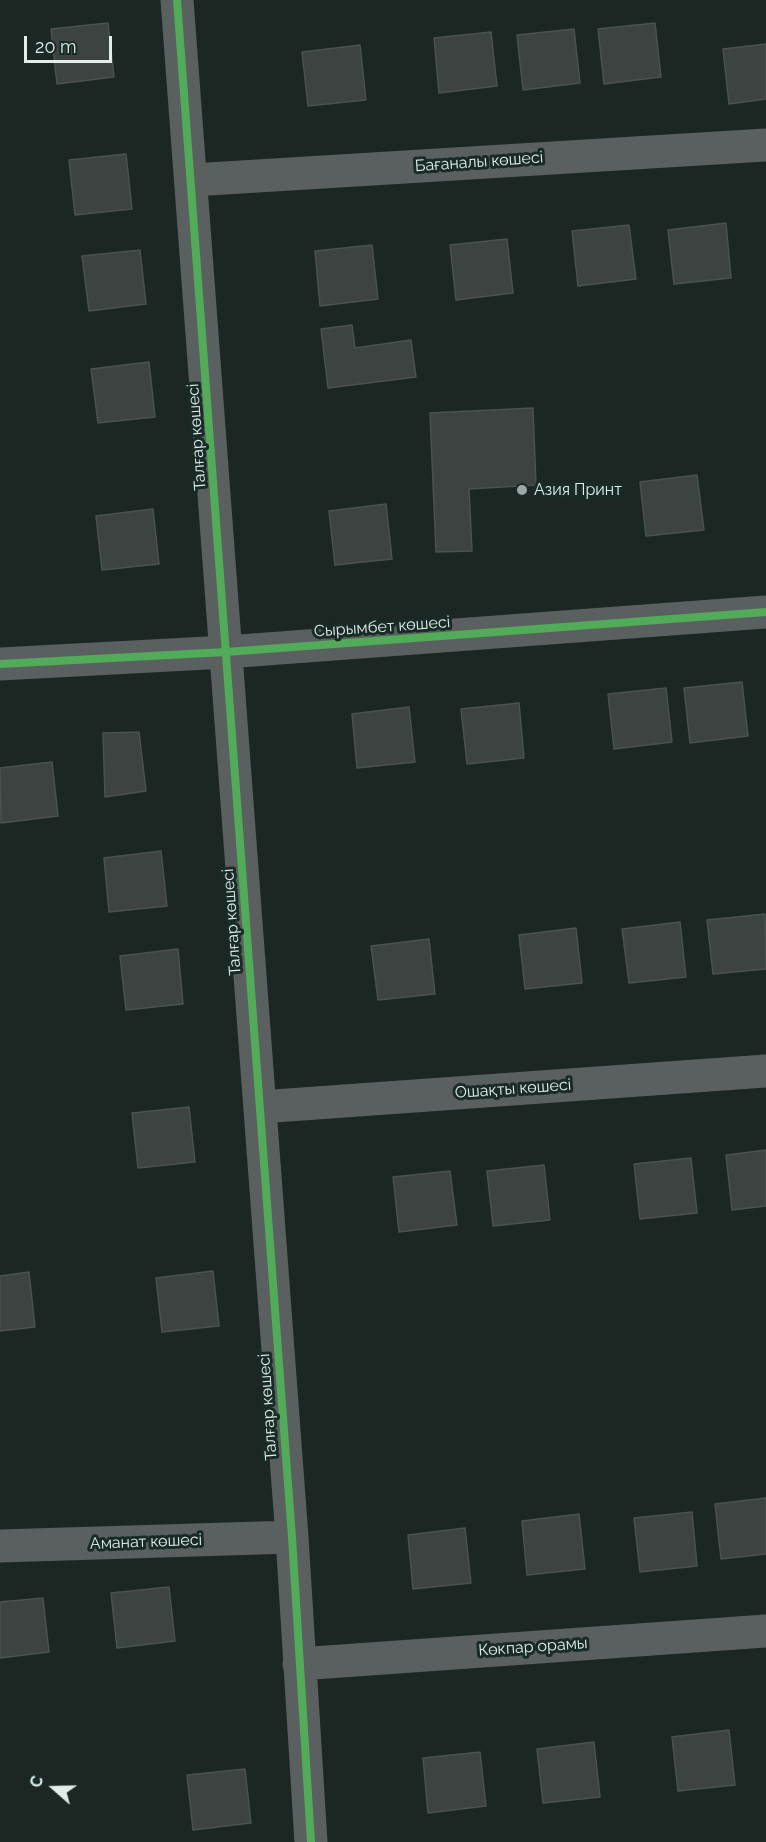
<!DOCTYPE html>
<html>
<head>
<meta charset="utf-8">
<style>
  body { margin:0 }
  #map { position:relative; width:766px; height:1842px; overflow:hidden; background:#1c2724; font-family:Raleway,sans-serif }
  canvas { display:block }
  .north { position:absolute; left:24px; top:1758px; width:60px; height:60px; -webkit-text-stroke:4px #182b27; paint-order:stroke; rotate:290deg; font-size:16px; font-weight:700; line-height:24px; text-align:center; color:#e1edea }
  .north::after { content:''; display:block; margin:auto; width:21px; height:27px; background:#e1edea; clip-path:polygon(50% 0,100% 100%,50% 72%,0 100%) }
  .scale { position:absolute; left:24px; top:36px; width:88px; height:27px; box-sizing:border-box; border:3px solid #e1edea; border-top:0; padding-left:8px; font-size:18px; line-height:21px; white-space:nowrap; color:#e1edea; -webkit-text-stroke:4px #182b27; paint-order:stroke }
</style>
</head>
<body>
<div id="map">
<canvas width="766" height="1842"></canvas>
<div class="north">С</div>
<div class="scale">20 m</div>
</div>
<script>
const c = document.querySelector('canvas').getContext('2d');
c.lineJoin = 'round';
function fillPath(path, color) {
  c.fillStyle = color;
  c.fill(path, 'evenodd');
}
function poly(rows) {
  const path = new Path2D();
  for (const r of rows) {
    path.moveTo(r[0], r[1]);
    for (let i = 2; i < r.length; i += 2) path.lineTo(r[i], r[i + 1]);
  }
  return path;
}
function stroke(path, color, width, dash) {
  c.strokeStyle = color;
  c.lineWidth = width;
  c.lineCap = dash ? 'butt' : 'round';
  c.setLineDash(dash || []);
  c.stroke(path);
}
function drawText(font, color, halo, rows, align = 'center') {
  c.font = font + ' Raleway,sans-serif';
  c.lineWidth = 6;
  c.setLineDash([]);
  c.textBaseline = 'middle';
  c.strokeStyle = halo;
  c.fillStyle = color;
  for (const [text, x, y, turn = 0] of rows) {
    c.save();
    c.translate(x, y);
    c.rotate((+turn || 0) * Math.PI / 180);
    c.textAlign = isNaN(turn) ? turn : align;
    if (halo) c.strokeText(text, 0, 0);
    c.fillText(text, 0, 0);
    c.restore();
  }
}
const building = poly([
  [108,23,114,77,57,84,51,29,108,23],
  [655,23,661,77,604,84,598,29,655,23],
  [574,29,580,83,523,90,517,35,574,29],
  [491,32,497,86,439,93,434,38,491,32],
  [766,44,766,99,729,104,723,49,766,44],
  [360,45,366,100,308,106,302,52,360,45],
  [126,154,132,209,75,215,69,160,126,154],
  [726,223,731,278,674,284,668,230,726,223],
  [629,225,636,279,578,286,572,231,629,225],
  [507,239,513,293,456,300,450,245,507,239],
  [372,245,378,299,320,306,315,251,372,245],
  [140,250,146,304,89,311,82,256,140,250],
  [352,325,355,348,411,340,416,377,328,388,321,329,352,325],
  [149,362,155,417,98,423,91,369,149,362],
  [533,408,536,485,469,489,472,551,436,552,430,413,533,408],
  [697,475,704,530,646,536,640,482,697,475],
  [386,504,392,559,335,565,329,511,386,504],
  [153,509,159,564,102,570,96,516,153,509],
  [742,682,748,736,690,743,684,688,742,682],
  [666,688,672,742,614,749,608,694,666,688],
  [519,703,524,758,467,764,461,709,519,703],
  [409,707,415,762,357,768,352,714,409,707],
  [139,732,146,791,105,797,103,733,139,732],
  [52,762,58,816,1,823,0,768,52,762],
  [161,851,167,906,109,912,104,858,161,851],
  [765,914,766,969,713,974,707,920,765,914],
  [680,922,686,977,629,983,622,929,680,922],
  [576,928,582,983,525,989,519,935,576,928],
  [429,939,435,994,378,1000,371,946,429,939],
  [178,949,183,1004,126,1010,120,956,178,949],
  [189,1107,195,1162,138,1168,132,1113,189,1107],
  [766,1150,766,1206,732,1210,726,1155,766,1150],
  [691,1158,697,1213,640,1219,634,1164,691,1158],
  [544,1165,550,1220,493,1226,487,1171,544,1165],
  [450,1171,457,1225,399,1232,393,1177,450,1171],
  [213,1271,219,1326,162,1332,156,1278,213,1271],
  [29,1272,35,1327,0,1331,0,1276,29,1272],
  [766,1498,766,1554,721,1559,715,1504,766,1498],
  [692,1512,697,1566,640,1572,634,1518,692,1512],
  [579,1514,585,1569,527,1575,522,1521,579,1514],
  [465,1528,471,1583,413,1589,408,1535,465,1528],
  [169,1587,175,1641,117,1648,111,1593,169,1587],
  [43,1598,49,1652,0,1658,0,1602,43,1598],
  [729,1730,735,1785,678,1791,672,1737,729,1730],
  [594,1742,600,1797,543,1803,537,1749,594,1742],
  [480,1752,486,1806,428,1813,423,1758,480,1752],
  [245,1769,251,1823,193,1830,187,1775,245,1769]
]);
const minor = poly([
  [177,0,292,1537,311,1842],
  [192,180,766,145],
  [0,664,226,652,766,612],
  [260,1107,766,1071],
  [0,1546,292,1537],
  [299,1664,766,1631]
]);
const cycleway = poly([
  [177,0,292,1537,311,1842],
  [0,664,226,652,766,612]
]);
const markers = [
  [522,490,6,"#9ca8a5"]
];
const streetNames = [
  ["Бағаналы көшесі",479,162,-4],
  ["Талғар көшесі",197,437,-94],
  ["Сырымбет көшесі",382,627,-4],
  ["Талғар көшесі",232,922,-94],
  ["Ошақты көшесі",513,1089,-4],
  ["Талғар көшесі",268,1407,-94],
  ["Аманат көшесі",146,1542,-2],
  ["Көкпар орамы",533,1647,-4]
];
const poiNames = [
  ["Азия Принт",534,490]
];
fillPath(building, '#3c4340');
stroke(building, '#4b524f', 1.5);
stroke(minor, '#5a5f5f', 33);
stroke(cycleway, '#51ab58', 8);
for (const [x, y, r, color] of markers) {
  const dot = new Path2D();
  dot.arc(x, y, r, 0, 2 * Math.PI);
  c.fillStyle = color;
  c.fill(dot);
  stroke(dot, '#182b27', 2);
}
drawText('16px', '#e1edea', '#182b27', streetNames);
drawText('16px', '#e1edea', '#182b27', poiNames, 'left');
</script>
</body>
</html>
